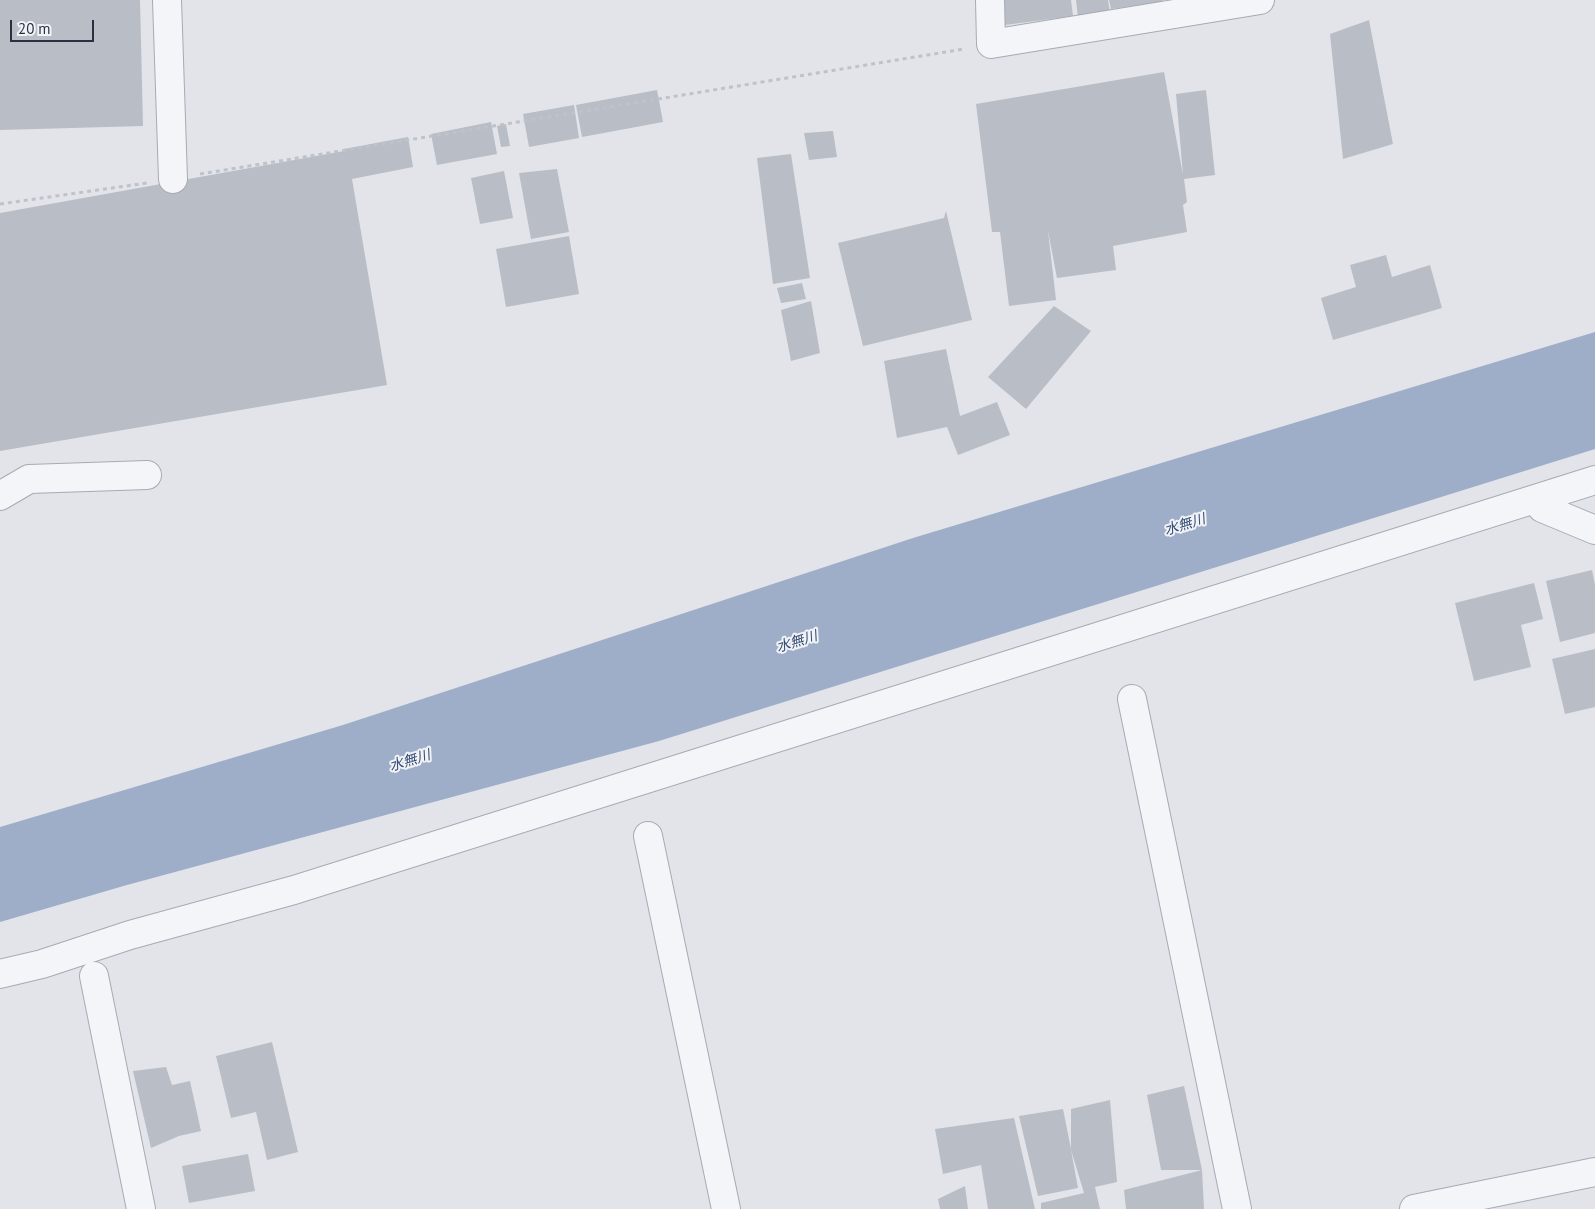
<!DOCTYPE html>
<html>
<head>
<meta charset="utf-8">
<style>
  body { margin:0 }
  #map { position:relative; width:1595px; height:1209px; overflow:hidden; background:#e2e4ea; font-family:"PT Sans",sans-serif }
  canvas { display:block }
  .scale { position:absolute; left:10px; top:20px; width:84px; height:22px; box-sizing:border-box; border:2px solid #2a3041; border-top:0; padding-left:6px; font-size:15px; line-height:18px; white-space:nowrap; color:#2a3041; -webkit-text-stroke:4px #f1f3f7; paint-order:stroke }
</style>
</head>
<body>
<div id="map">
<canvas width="1595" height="1209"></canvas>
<div class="scale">20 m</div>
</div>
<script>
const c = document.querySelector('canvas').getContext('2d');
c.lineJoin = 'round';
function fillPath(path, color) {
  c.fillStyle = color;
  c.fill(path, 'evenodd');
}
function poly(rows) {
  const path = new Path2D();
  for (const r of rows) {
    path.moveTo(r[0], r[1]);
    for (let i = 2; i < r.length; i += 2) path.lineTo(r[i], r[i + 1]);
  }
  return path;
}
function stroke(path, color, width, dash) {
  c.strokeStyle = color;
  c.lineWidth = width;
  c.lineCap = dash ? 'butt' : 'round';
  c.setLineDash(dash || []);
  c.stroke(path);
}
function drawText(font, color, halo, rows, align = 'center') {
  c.font = font + ' "PT Sans","Noto Sans JP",sans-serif';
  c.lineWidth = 4;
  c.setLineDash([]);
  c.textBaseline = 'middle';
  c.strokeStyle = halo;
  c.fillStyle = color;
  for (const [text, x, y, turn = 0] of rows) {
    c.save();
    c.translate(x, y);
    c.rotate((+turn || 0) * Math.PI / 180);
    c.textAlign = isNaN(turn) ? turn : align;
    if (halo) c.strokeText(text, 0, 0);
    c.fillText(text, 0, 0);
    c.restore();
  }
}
const water = poly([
  [1595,332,1595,449,659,741,127,885,0,922,0,827,343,725,913,538]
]);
const building = poly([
  [0,0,140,0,143,126,0,130],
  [1002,0,1071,0,1073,16,1005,25],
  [1076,0,1108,0,1110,13,1078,17],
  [1109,0,1163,0,1163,2,1111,9],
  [1369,20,1393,144,1343,159,1330,34],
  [1164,72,1183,175,1176,94,1206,90,1215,175,1184,179,1187,202,1183,205,1187,232,1113,246,1116,270,1057,278,1048,231,1056,300,1009,306,1000,232,992,232,976,104],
  [657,90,663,122,582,137,576,105],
  [574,105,579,138,529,147,523,114],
  [491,122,497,154,437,165,431,134],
  [506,124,510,146,501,147,497,126],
  [833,131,837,157,809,160,804,133],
  [408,137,413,167,352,179,387,385,0,451,0,213,344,151,344,149],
  [791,154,810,278,773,284,757,158],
  [557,169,569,232,531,239,519,173],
  [504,171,513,218,480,224,471,178],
  [946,211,972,320,863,346,838,243,944,218],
  [569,236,579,294,506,307,496,249],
  [1386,255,1392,277,1430,265,1442,308,1333,340,1321,298,1356,287,1350,265],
  [802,283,806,299,781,303,777,288],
  [811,301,820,353,791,361,781,310],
  [1054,306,1091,331,1026,409,988,377],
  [946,349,960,416,997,402,1010,435,958,455,947,427,897,438,884,361],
  [1592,570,1595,585,1595,633,1560,642,1546,581],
  [1534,583,1543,619,1521,625,1531,667,1474,681,1455,603],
  [1595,649,1595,707,1565,714,1552,659],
  [272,1042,298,1152,267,1160,256,1112,231,1118,216,1056],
  [166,1067,172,1085,190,1081,201,1131,179,1136,151,1148,133,1071],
  [1184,1086,1202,1170,1161,1170,1147,1095],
  [1110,1100,1117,1182,1095,1187,1100,1209,1041,1209,1041,1203,1084,1193,1071,1150,1078,1188,1038,1196,1019,1116,1063,1109,1071,1149,1071,1109],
  [1014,1118,1035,1209,988,1209,981,1165,943,1174,935,1129],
  [248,1154,255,1191,189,1203,182,1166],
  [1202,1170,1204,1209,1126,1209,1124,1190],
  [965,1186,968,1209,940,1209,938,1199]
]);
const path = poly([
  [200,174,964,49],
  [0,204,147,183]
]);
const minor = poly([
  [167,0,173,179],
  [990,0,991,44,1260,0],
  [0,496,29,479,147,475],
  [1535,499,1542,508,1595,530],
  [1132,699,1237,1209],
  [648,836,726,1209],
  [0,974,42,964,130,935,294,890,1595,480],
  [94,976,141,1209],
  [1414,1209,1595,1172]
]);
const waterNames = [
  ["水無川",1185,525,-17],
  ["水無川",797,642,-17],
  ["水無川",410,761,-17]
];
fillPath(water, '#9eaec9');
fillPath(building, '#b9bdc6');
stroke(minor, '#a7aab4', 30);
stroke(path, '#bfc2c8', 3, [4, 4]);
stroke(minor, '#f4f5f8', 28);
drawText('italic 14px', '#354b74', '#f1f3f7', waterNames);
</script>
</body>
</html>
